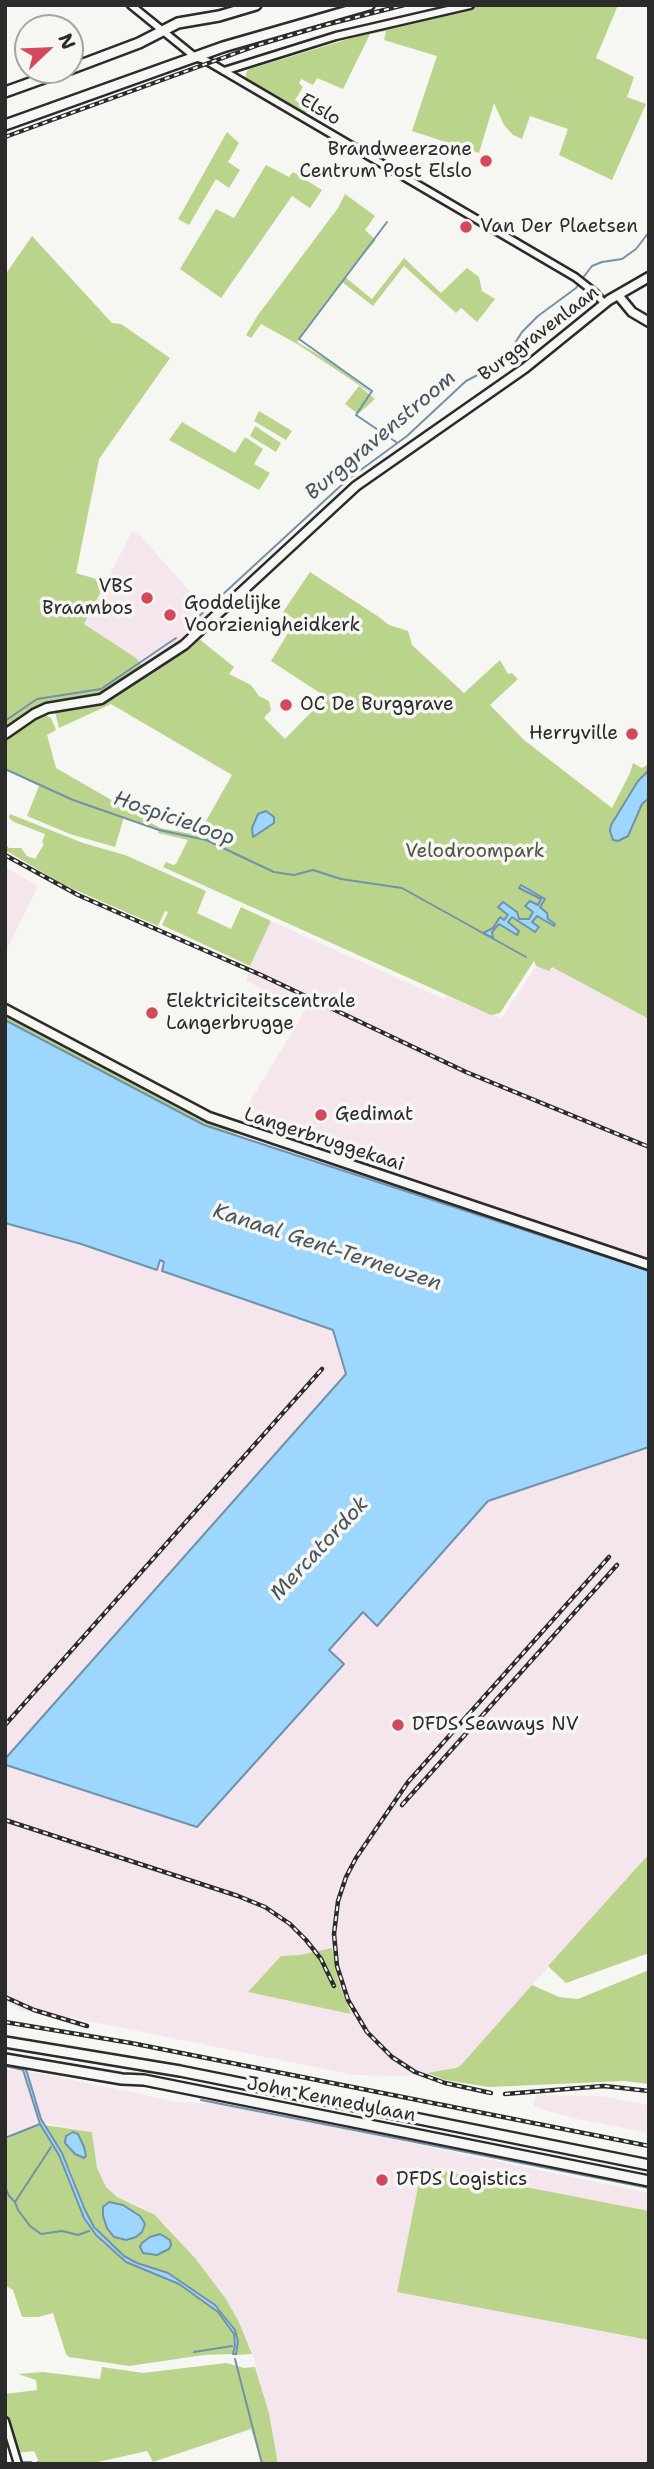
<!DOCTYPE html>
<html>
<head>
<meta charset="utf-8">
<style>
  body { margin:0 }
  #map { position:relative; width:654px; height:2469px; overflow:hidden; background:#f6f6f2; font-family:"Shantell Sans",sans-serif }
  canvas { display:block }
  .frame { position:absolute; inset:0; border:7px solid #2b2b2b; pointer-events:none }
  .north { position:absolute; left:14px; top:14px; width:70px; height:70px; box-sizing:border-box; background:#f6f6f2; border:2px solid #a5a5a2; border-radius:50%; rotate:67deg; font-size:19px; font-weight:700; line-height:28px; text-align:center; color:#2b2b2b }
  .north::after { content:''; display:block; margin:auto; width:24px; height:32px; background:#d1495b; clip-path:polygon(50% 0,100% 100%,50% 72%,0 100%) }
</style>
</head>
<body>
<div id="map">
<canvas width="654" height="2469"></canvas>
<div class="frame"></div>
<div class="north">N</div>
</div>
<script>
const c = document.querySelector('canvas').getContext('2d');
c.lineJoin = 'round';
function fillPath(path, color) {
  c.fillStyle = color;
  c.fill(path, 'evenodd');
}
function poly(rows) {
  const path = new Path2D();
  for (const r of rows) {
    path.moveTo(r[0], r[1]);
    for (let i = 2; i < r.length; i += 2) path.lineTo(r[i], r[i + 1]);
  }
  return path;
}
function stroke(path, color, width, dash) {
  c.strokeStyle = color;
  c.lineWidth = width;
  c.lineCap = dash ? 'butt' : 'round';
  c.setLineDash(dash || []);
  c.stroke(path);
}
function drawText(font, color, halo, rows, align = 'center') {
  c.font = font + ' "Shantell Sans",sans-serif';
  c.lineWidth = 7;
  c.setLineDash([]);
  c.textBaseline = 'middle';
  c.strokeStyle = halo;
  c.fillStyle = color;
  for (const [text, x, y, turn = 0] of rows) {
    c.save();
    c.translate(x, y);
    c.rotate((+turn || 0) * Math.PI / 180);
    c.textAlign = isNaN(turn) ? turn : align;
    if (halo) c.strokeText(text, 0, 0);
    c.fillText(text, 0, 0);
    c.restore();
  }
}
const built = poly([
  [132,532,138,533,210,614,181,641,143,667,136,658,84,624],
  [5,867,38,886,5,953],
  [271,921,444,999,447,996,502,1018,536,966,551,966,649,1019,649,1271,236,1137,237,1123,306,1009,246,981,250,966],
  [5,1223,157,1269,160,1260,164,1262,162,1271,333,1331,346,1375,5,1759],
  [649,1447,649,1854,461,2065,449,2070,407,2076,354,2075,78,2019,23,2011,5,2002,5,1762,6,1765,344,1664,329,1650,363,1612,377,1626,488,1501],
  [332,1949,338,1980,351,2013,249,1992,281,1956,300,1955],
  [5,2069,50,2075,177,2102,224,2104,649,2193,649,2464,278,2464,269,2413,251,2349,239,2322,226,2299,195,2258,163,2222,143,2208,117,2197,106,2187,97,2168,92,2132,43,2123,15,2134,5,2140],
  [536,2095,601,2096,649,2105,649,2133,578,2119,548,2111,533,2106]
]);
const green = poly([
  [485,5,618,5,596,58,634,77,627,97,646,104,612,180,559,155,568,129,530,116,522,139,513,135,504,125,494,103,479,153,412,131,437,56,384,40,386,31,370,34,343,89,317,78,313,85,301,79,299,83,303,87,295,100,308,110,303,116,245,78,247,71,250,69,358,36,358,32],
  [227,132,239,143,228,162,240,170,229,188,216,179,189,225,178,219],
  [266,165,289,177,293,172,322,190,310,208,292,196,221,298,180,269,216,209,234,218],
  [345,194,375,216,365,230,376,240,345,277,372,299,404,258,441,293,467,268,479,277,482,291,495,299,477,322,461,308,456,313,404,266,373,306,342,282,297,342,331,362,377,397,299,345,261,324,251,338,246,335,258,315,338,208],
  [32,236,112,323,121,324,170,358,99,459,76,573,106,582,84,624,136,658,143,667,99,695,46,703,31,709,5,727,5,275],
  [359,386,375,399,358,414,345,404],
  [259,411,292,431,286,440,254,421],
  [182,422,235,453,245,437,263,449,254,464,270,473,259,490,169,440],
  [255,426,281,443,276,452,250,436],
  [310,572,379,617,389,625,408,631,412,645,464,693,500,660,508,674,512,673,518,679,490,705,524,740,612,808,630,773,633,763,642,768,649,764,649,770,638,781,611,825,613,840,622,840,634,825,636,815,642,804,649,798,649,1019,552,967,549,971,536,966,534,961,500,1013,491,1015,163,867,166,862,173,865,176,864,188,840,158,833,159,830,124,817,115,847,70,834,27,816,39,786,5,769,5,739,44,714,51,718,56,730,47,735,56,768,160,828,198,835,232,775,111,704,59,728,55,712,93,706,108,701,198,638,234,667,229,674,251,685,259,696,269,701,271,710,264,718,285,739,326,697,271,661,296,620,283,612],
  [10,814,83,843,125,855,206,891,197,913,231,929,241,907,271,921,250,966,162,925,168,912,165,911,158,926,64,885,5,850,5,844,9,848,21,848,27,856,35,859,44,844,42,842,45,834,14,822,9,818],
  [5,1014,174,1106,207,1121,237,1131,236,1137,204,1125,114,1079,5,1020],
  [649,1854,649,1953,566,1983,548,1966],
  [332,1948,338,1980,351,2014,248,1992,281,1956,300,1955],
  [649,1970,649,2084,624,2081,489,2087,445,2080,427,2073,456,2068,461,2065,532,1985,559,1997,578,1999],
  [40,2124,61,2159,84,2218,103,2243,126,2262,179,2284,218,2312,234,2334,235,2345,233,2354,204,2355,129,2366,69,2357,66,2354,53,2313,38,2317,22,2317,13,2290,5,2285,5,2140,15,2134],
  [44,2125,92,2132,97,2168,106,2187,117,2197,155,2215,195,2258,226,2299,239,2322,252,2354,236,2355,238,2342,235,2330,222,2312,207,2299,168,2273,130,2260,104,2238,89,2219,69,2167],
  [123,2205,140,2216,144,2230,139,2235,131,2239,120,2240,104,2220,103,2213],
  [422,2167,649,2211,649,2340,397,2292],
  [226,2363,244,2368,255,2367,269,2413,278,2464,262,2464,251,2429,153,2462,147,2451,89,2464,40,2464,34,2451,17,2453,5,2411,5,2394,37,2390,36,2380,18,2374,43,2372,100,2379,102,2367,143,2373]
]);
const water = poly([
  [649,770,649,798,642,804,628,836,618,841,613,840,610,831,611,825,638,781,649,770],
  [266,811,274,817,274,823,253,837,252,828,258,814,266,811],
  [521,885,545,899,540,907,547,913,548,919,555,924,554,926,537,916,532,922,539,927,535,932,512,917,508,922,519,931,517,935,499,924,492,932,493,938,483,933,493,928,500,917,504,920,508,915,498,907,503,902,517,912,519,919,529,919,533,912,525,906,530,901,538,905,541,899,519,888,521,885],
  [5,1020,204,1125,649,1271,649,1447,488,1501,377,1626,363,1612,329,1650,344,1664,197,1827,6,1765,5,1759,346,1374,333,1330,162,1271,164,1262,160,1260,157,1270,81,1244,5,1223,5,1020],
  [5,2066,26,2069,41,2119,62,2153,85,2210,94,2227,124,2256,137,2263,168,2273,215,2305,235,2330,238,2342,236,2354,233,2354,235,2345,234,2334,218,2312,179,2284,126,2262,96,2235,84,2218,59,2155,40,2124,23,2070,5,2066],
  [73,2132,78,2134,84,2147,86,2156,84,2158,75,2154,65,2143,66,2136,73,2132],
  [109,2202,123,2205,140,2216,145,2224,142,2232,136,2237,126,2240,114,2237,107,2228,103,2216,103,2207,109,2202],
  [160,2234,170,2240,171,2245,169,2249,157,2255,143,2253,140,2247,142,2243,150,2237,160,2234]
]);
const stream = poly([
  [387,222,299,339,372,391,356,415,396,442],
  [582,279,592,266,602,262,622,259,636,249,649,232],
  [196,619,347,480,407,436,466,381,503,362,522,332,538,316,576,288,579,284],
  [5,721,37,699,101,689,176,638],
  [5,769,73,800,159,830,206,840,274,872,294,875,313,870,341,879,402,888,526,957],
  [201,2100,649,2188],
  [5,2138,40,2124],
  [5,2187,9,2196,15,2202,51,2147],
  [15,2202,18,2210,30,2226,41,2234,62,2231,78,2235,89,2231],
  [194,2352,232,2346],
  [235,2359,262,2464],
  [22,2462,31,2462],
  [38,2462,39,2464]
]);
const minor = poly([
  [131,5,195,57,207,61,575,277,594,292,604,303],
  [224,71,336,36,470,5],
  [5,2421,18,2464]
]);
const major = poly([
  [618,295,632,312,649,322],
  [5,734,34,714,47,708,101,699,184,645,356,486,525,368,609,300,649,277],
  [5,1009,209,1117,649,1265]
]);
const highway = poly([
  [70,69,139,43,178,23,219,16,256,5],
  [5,92,66,70],
  [5,125,223,47,369,5],
  [5,2042,180,2071,649,2165],
  [5,2059,122,2079,144,2080,649,2181]
]);
const rail = poly([
  [5,137,261,44,325,25,404,5],
  [5,855,78,895,261,975,466,1072,649,1147],
  [5,1725,322,1369],
  [402,1805,617,1565],
  [5,1820,238,1896,265,1907,290,1924,306,1940,321,1959,334,1986],
  [5,1997,34,2010,87,2026],
  [5,2022,131,2043,649,2146],
  [491,2093,445,2083,415,2072,392,2057,367,2032,348,2000,337,1966,334,1934,338,1901,346,1877,356,1858,408,1782,609,1557],
  [505,2094,604,2086,649,2091]
]);
const markers = [
  [486,161,7,"#d1495b"],
  [466,227,7,"#d1495b"],
  [147,598,7,"#d1495b"],
  [170,615,7,"#d1495b"],
  [286,705,7,"#d1495b"],
  [632,734,7,"#d1495b"],
  [152,1013,7,"#d1495b"],
  [321,1115,7,"#d1495b"],
  [398,1725,7,"#d1495b"],
  [382,2180,7,"#d1495b"]
];
const streetNames = [
  ["Elslo",320,110,31],
  ["Burggravenlaan",539,334,-37],
  ["Langerbruggekaai",324,1140,18],
  ["John Kennedylaan",331,2100,11]
];
const poiNames = [
  ["Brandweerzone",472,150,"right"],
  ["Centrum Post Elslo",472,172,"right"],
  ["Van Der Plaetsen",480,227],
  ["VBS",133,587,"right"],
  ["Braambos",133,609,"right"],
  ["Goddelijke",184,604],
  ["Voorzienigheidkerk",184,626],
  ["OC De Burggrave",300,705],
  ["Herryville",618,734,"right"],
  ["Elektriciteitscentrale",166,1002],
  ["Langerbrugge",166,1024],
  ["Gedimat",335,1115],
  ["DFDS Seaways NV",412,1725],
  ["DFDS Logistics",396,2180]
];
const parkNames = [
  ["Velodroompark",475,852]
];
const waterNames = [
  ["Burggravenstroom",381,436,-40],
  ["Hospicieloop",174,819,19],
  ["Kanaal Gent-Terneuzen",327,1248,18],
  ["Mercatordok",320,1549,-47]
];
fillPath(built, '#f5e6ed');
fillPath(green, '#bbd48b');
fillPath(water, '#9ed7fe');
stroke(water, '#7092aa', 2);
stroke(stream, '#7092aa', 2);
stroke(minor, '#2b2b2b', 11);
stroke(major, '#2b2b2b', 13);
stroke(highway, '#2b2b2b', 14);
stroke(minor, '#f6f6f2', 6);
stroke(major, '#f6f6f2', 8);
stroke(highway, '#f6f6f2', 9);
stroke(rail, '#2b2b2b', 4.5);
stroke(rail, '#f6f6f2', 2, [5]);
for (const [x, y, r, color] of markers) {
  const dot = new Path2D();
  dot.arc(x, y, r, 0, 2 * Math.PI);
  c.fillStyle = color;
  c.fill(dot);
  stroke(dot, '#f6f6f2', 2.5);
}
drawText('19px', '#2b2b2b', '#f6f6f2', streetNames);
drawText('19px', '#2b2b2b', '#f6f6f2', poiNames, 'left');
drawText('19px', '#4f5543', '#f6f6f2', parkNames);
drawText('italic 21px', '#485660', '#f6f6f2', waterNames);
</script>
</body>
</html>
